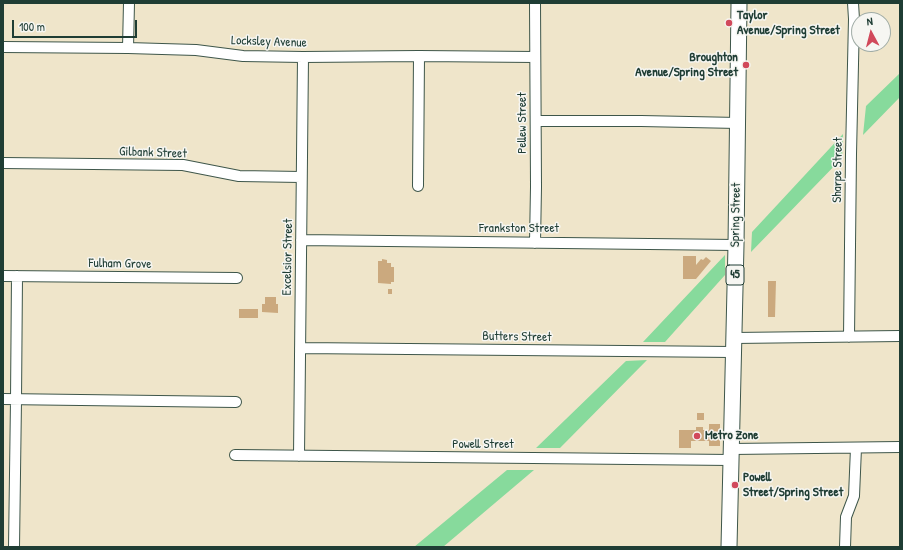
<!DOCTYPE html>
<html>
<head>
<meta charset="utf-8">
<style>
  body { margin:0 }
  #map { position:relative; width:903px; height:550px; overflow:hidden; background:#efe5ca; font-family:"Patrick Hand",sans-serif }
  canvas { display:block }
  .frame { position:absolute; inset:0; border:4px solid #1f3d34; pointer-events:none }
  .north { position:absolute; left:851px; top:12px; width:40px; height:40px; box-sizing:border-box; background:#f6f6f2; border:1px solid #a0aca6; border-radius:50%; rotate:353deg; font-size:11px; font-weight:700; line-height:16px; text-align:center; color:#1f3d34 }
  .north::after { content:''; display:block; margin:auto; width:14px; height:18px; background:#d1495b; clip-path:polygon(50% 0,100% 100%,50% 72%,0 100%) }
  .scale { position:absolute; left:12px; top:20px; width:125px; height:18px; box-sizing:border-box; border:2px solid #1f3d34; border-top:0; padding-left:5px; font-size:12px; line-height:14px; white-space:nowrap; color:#1f3d34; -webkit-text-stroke:3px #f6f6f2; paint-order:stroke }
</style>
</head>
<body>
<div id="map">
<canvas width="903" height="550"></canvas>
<div class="frame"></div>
<div class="north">N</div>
<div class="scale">100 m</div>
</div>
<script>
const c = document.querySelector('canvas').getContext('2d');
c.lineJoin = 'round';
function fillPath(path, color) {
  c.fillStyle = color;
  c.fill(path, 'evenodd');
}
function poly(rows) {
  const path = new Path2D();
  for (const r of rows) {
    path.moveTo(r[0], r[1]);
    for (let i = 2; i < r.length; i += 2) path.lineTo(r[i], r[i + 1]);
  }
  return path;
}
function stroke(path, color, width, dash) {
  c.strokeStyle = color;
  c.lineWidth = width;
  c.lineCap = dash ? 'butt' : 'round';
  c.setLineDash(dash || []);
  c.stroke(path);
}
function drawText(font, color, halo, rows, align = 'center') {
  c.font = font + ' "Patrick Hand",sans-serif';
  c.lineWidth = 3;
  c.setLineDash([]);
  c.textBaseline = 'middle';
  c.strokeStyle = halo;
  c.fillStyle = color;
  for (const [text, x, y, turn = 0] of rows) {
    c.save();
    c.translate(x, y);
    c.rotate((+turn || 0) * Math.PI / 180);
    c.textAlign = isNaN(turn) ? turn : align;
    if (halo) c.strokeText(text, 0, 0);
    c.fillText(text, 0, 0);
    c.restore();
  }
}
const green = poly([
  [900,73,900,97,863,135,866,106],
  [843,134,842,158,751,252,752,232],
  [725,255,725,275,665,342,643,342],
  [647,360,560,448,536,448,626,361],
  [507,470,534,470,443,547,414,547]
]);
const building = poly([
  [683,256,696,256,696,265,701,259,703,260,706,257,711,261,696,279,683,279],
  [382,259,387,260,387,263,391,263,391,267,394,267,394,282,391,282,391,284,378,283,378,261,382,261],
  [768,281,776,281,775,317,768,317],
  [388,289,392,289,392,294,388,294],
  [265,297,276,297,276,304,278,304,278,313,262,312,262,304,265,304],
  [239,309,258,309,258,318,239,318],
  [697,413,704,413,704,420,697,420],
  [709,424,720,424,720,446,709,446,709,441,691,441,691,448,679,448,679,430,696,430,696,427,703,427,703,430,709,430]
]);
const street = poly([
  [3,47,128,48,196,50,243,56,303,57,419,56,535,57],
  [128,48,129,3],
  [536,121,641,121,738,123],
  [3,163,183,165,239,176,301,177],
  [418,186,419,56],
  [301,240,736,245],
  [535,243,536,187,535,3],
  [3,276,237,278],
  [849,337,851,154,854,19,853,3],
  [734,338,900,336],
  [300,348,733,352],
  [3,399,236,402],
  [731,449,900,447],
  [235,455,731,460],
  [299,456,303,57],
  [14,547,16,400,17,276],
  [845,547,846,517,854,496,856,448]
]);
const primary = poly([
  [729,547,736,245,739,3]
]);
const markers = [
  [729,23,4,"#d1495b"],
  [746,65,4,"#d1495b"],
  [697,436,4,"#d1495b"],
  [735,485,4,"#d1495b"]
];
const shields = [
  [735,275,18]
];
const shieldNames = [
  ["45",735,275]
];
const poiNames = [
  ["Taylor",737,16],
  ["Avenue/Spring Street",737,31],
  ["Broughton",738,58,"right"],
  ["Avenue/Spring Street",738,73,"right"],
  ["Metro Zone",705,436],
  ["Powell",743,478],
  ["Street/Spring Street",743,493]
];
const streetNames = [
  ["Locksley Avenue",269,42,2],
  ["Pellew Street",523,123,-90],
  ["Gilbank Street",153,153,2],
  ["Sharpe Street",838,170,-89],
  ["Spring Street",736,215,-89],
  ["Frankston Street",519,229],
  ["Excelsior Street",288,257,-89],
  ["Fulham Grove",120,264,1],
  ["Butters Street",517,337,1],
  ["Powell Street",483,445]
];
fillPath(green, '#87da9c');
fillPath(building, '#cba97e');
stroke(street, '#3e564a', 12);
stroke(primary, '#3e564a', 17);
stroke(street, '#fff', 10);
stroke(primary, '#fff', 15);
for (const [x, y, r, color] of markers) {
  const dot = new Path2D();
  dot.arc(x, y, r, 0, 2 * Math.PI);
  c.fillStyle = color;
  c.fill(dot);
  stroke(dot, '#f6f6f2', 1.5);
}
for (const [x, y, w] of shields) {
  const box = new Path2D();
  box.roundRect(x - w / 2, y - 10, w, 20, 3);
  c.fillStyle = '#f6f6f2';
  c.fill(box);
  stroke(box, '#1f3d34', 1);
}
drawText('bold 12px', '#1f3d34', null, shieldNames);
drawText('bold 13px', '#1f3d34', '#f6f6f2', poiNames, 'left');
drawText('13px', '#1f3d34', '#f6f6f2', streetNames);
</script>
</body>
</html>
